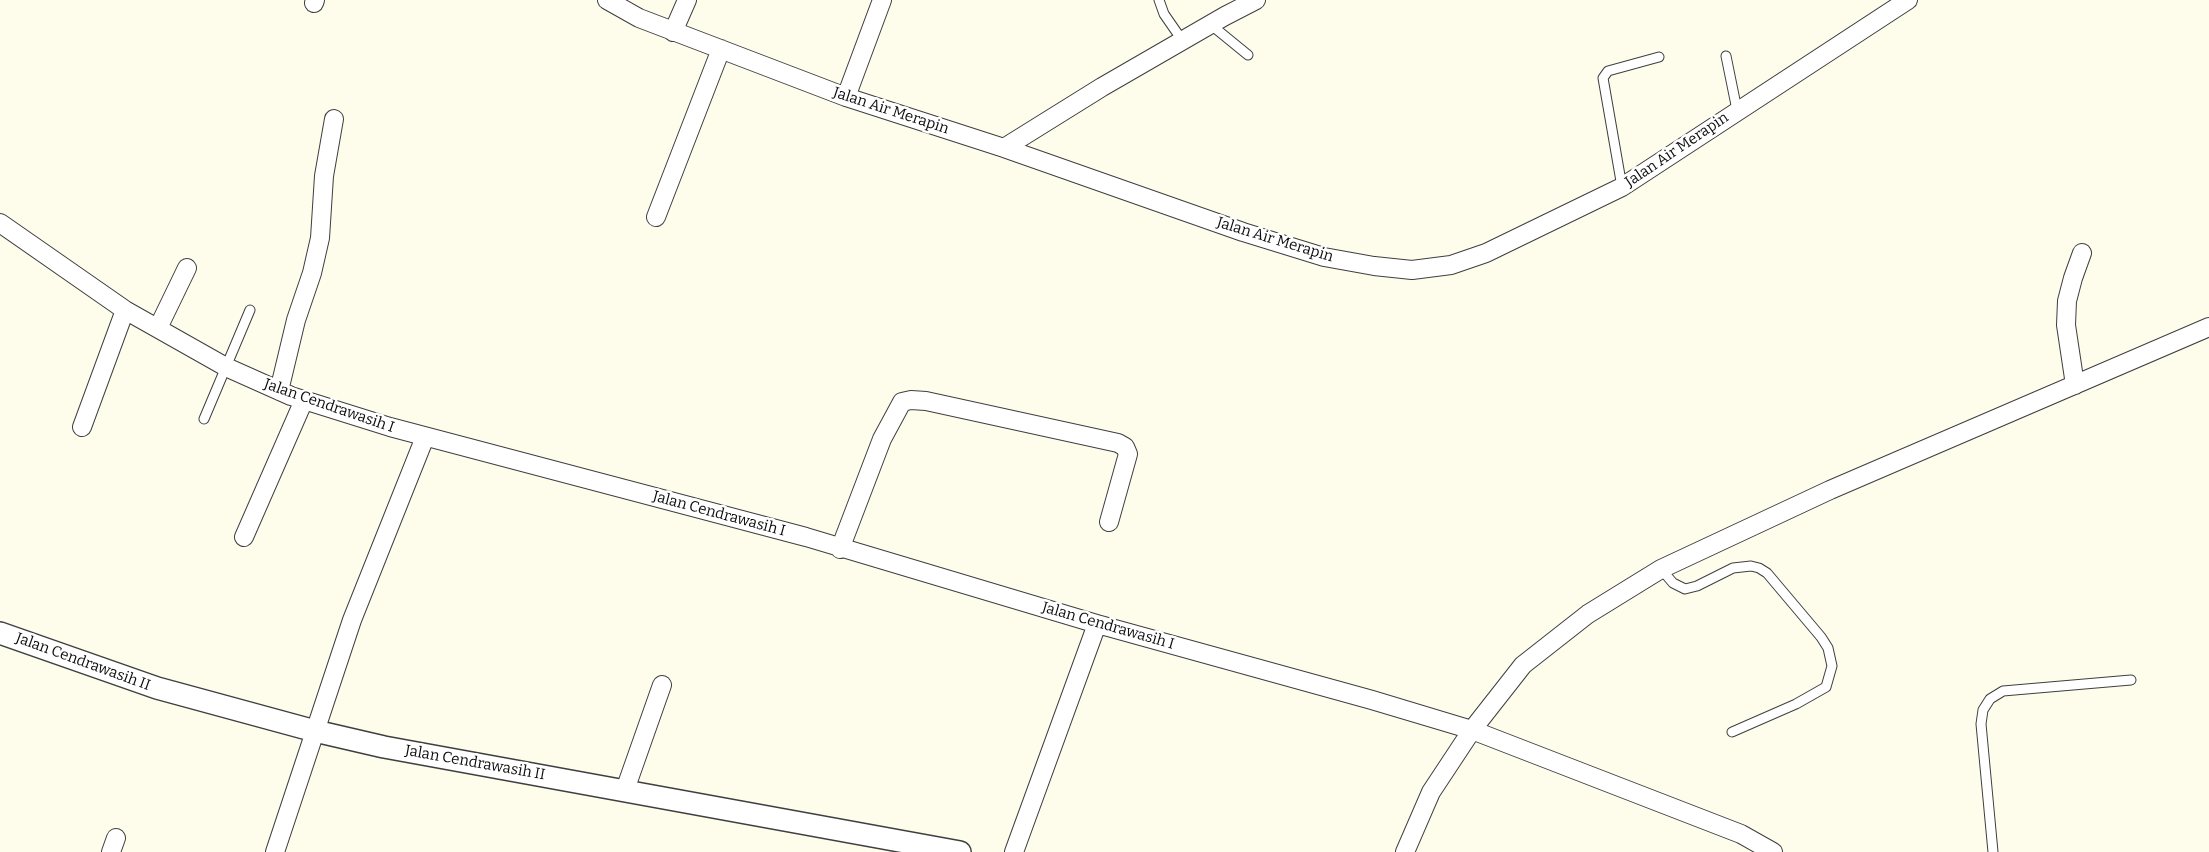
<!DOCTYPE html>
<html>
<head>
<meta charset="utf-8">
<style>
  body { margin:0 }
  canvas { display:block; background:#fefdec }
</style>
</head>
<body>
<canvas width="2209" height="852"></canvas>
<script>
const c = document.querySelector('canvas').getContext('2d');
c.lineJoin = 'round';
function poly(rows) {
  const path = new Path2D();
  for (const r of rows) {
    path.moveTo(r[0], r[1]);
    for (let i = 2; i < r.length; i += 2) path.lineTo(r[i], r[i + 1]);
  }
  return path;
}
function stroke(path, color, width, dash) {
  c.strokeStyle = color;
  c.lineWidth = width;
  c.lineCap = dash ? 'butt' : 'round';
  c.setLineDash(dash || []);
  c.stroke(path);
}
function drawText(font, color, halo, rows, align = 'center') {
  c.font = font + ' Bitter,serif';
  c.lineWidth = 5;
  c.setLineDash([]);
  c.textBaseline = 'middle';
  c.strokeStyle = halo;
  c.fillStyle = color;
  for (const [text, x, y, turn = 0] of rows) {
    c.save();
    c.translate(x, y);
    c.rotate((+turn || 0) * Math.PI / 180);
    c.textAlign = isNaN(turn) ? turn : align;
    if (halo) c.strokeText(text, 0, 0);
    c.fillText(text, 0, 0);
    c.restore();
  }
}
const service = poly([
  [1159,0,1164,14,1182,40],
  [1210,24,1248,55],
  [1726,56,1737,110],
  [1622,187,1603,78,1608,71,1659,57],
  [204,419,250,310],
  [1661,569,1673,583,1685,589,1697,586,1733,568,1751,566,1759,568,1767,573,1821,637,1828,648,1832,666,1826,687,1796,704,1732,732],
  [1993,852,1981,724,1983,710,1990,699,2003,691,2131,680]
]);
const minor = poly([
  [607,0,639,18,846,97,1004,148,1243,232,1324,257,1374,266,1412,270,1451,265,1486,253,1622,187,1908,0],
  [314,3,315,0],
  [673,32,687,0],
  [846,97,882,0],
  [1004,148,1102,87,1225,16,1256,0],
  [656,217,721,49],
  [0,223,125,310,226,367,291,396,390,427,806,537,1097,624,1372,700,1472,730,1741,834,1773,852],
  [158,328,187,268],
  [2075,385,2066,325,2067,301,2073,278,2082,253],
  [279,391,296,320,312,273,320,238,324,176,334,119],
  [82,427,125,310],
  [244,537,304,400],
  [840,549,882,439,902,402,911,400,926,401,1118,443,1125,447,1128,454,1109,522],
  [625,790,662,685],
  [111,852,116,838],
  [275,852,352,620,425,437],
  [1014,852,1097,624],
  [1405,852,1431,792,1472,730,1523,665,1588,614,1661,569,1830,490,2209,327]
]);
const tertiary = poly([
  [0,633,157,688,315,731,384,747,960,852]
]);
const streetNames = [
  ["Jalan Air Merapin",891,111,18],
  ["Jalan Air Merapin",1677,150,-34],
  ["Jalan Air Merapin",1275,240,17],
  ["Jalan Cendrawasih I",329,406,19],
  ["Jalan Cendrawasih I",719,514,15],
  ["Jalan Cendrawasih I",1108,626,16],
  ["Jalan Cendrawasih II",83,662,20],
  ["Jalan Cendrawasih II",475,763,10]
];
stroke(service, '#3f3f3f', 11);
stroke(minor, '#3f3f3f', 20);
stroke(tertiary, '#3f3f3f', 24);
stroke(service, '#fff', 9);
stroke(minor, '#fff', 18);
stroke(tertiary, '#fff', 21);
drawText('15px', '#0c0c0c', '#fff', streetNames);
</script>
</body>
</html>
